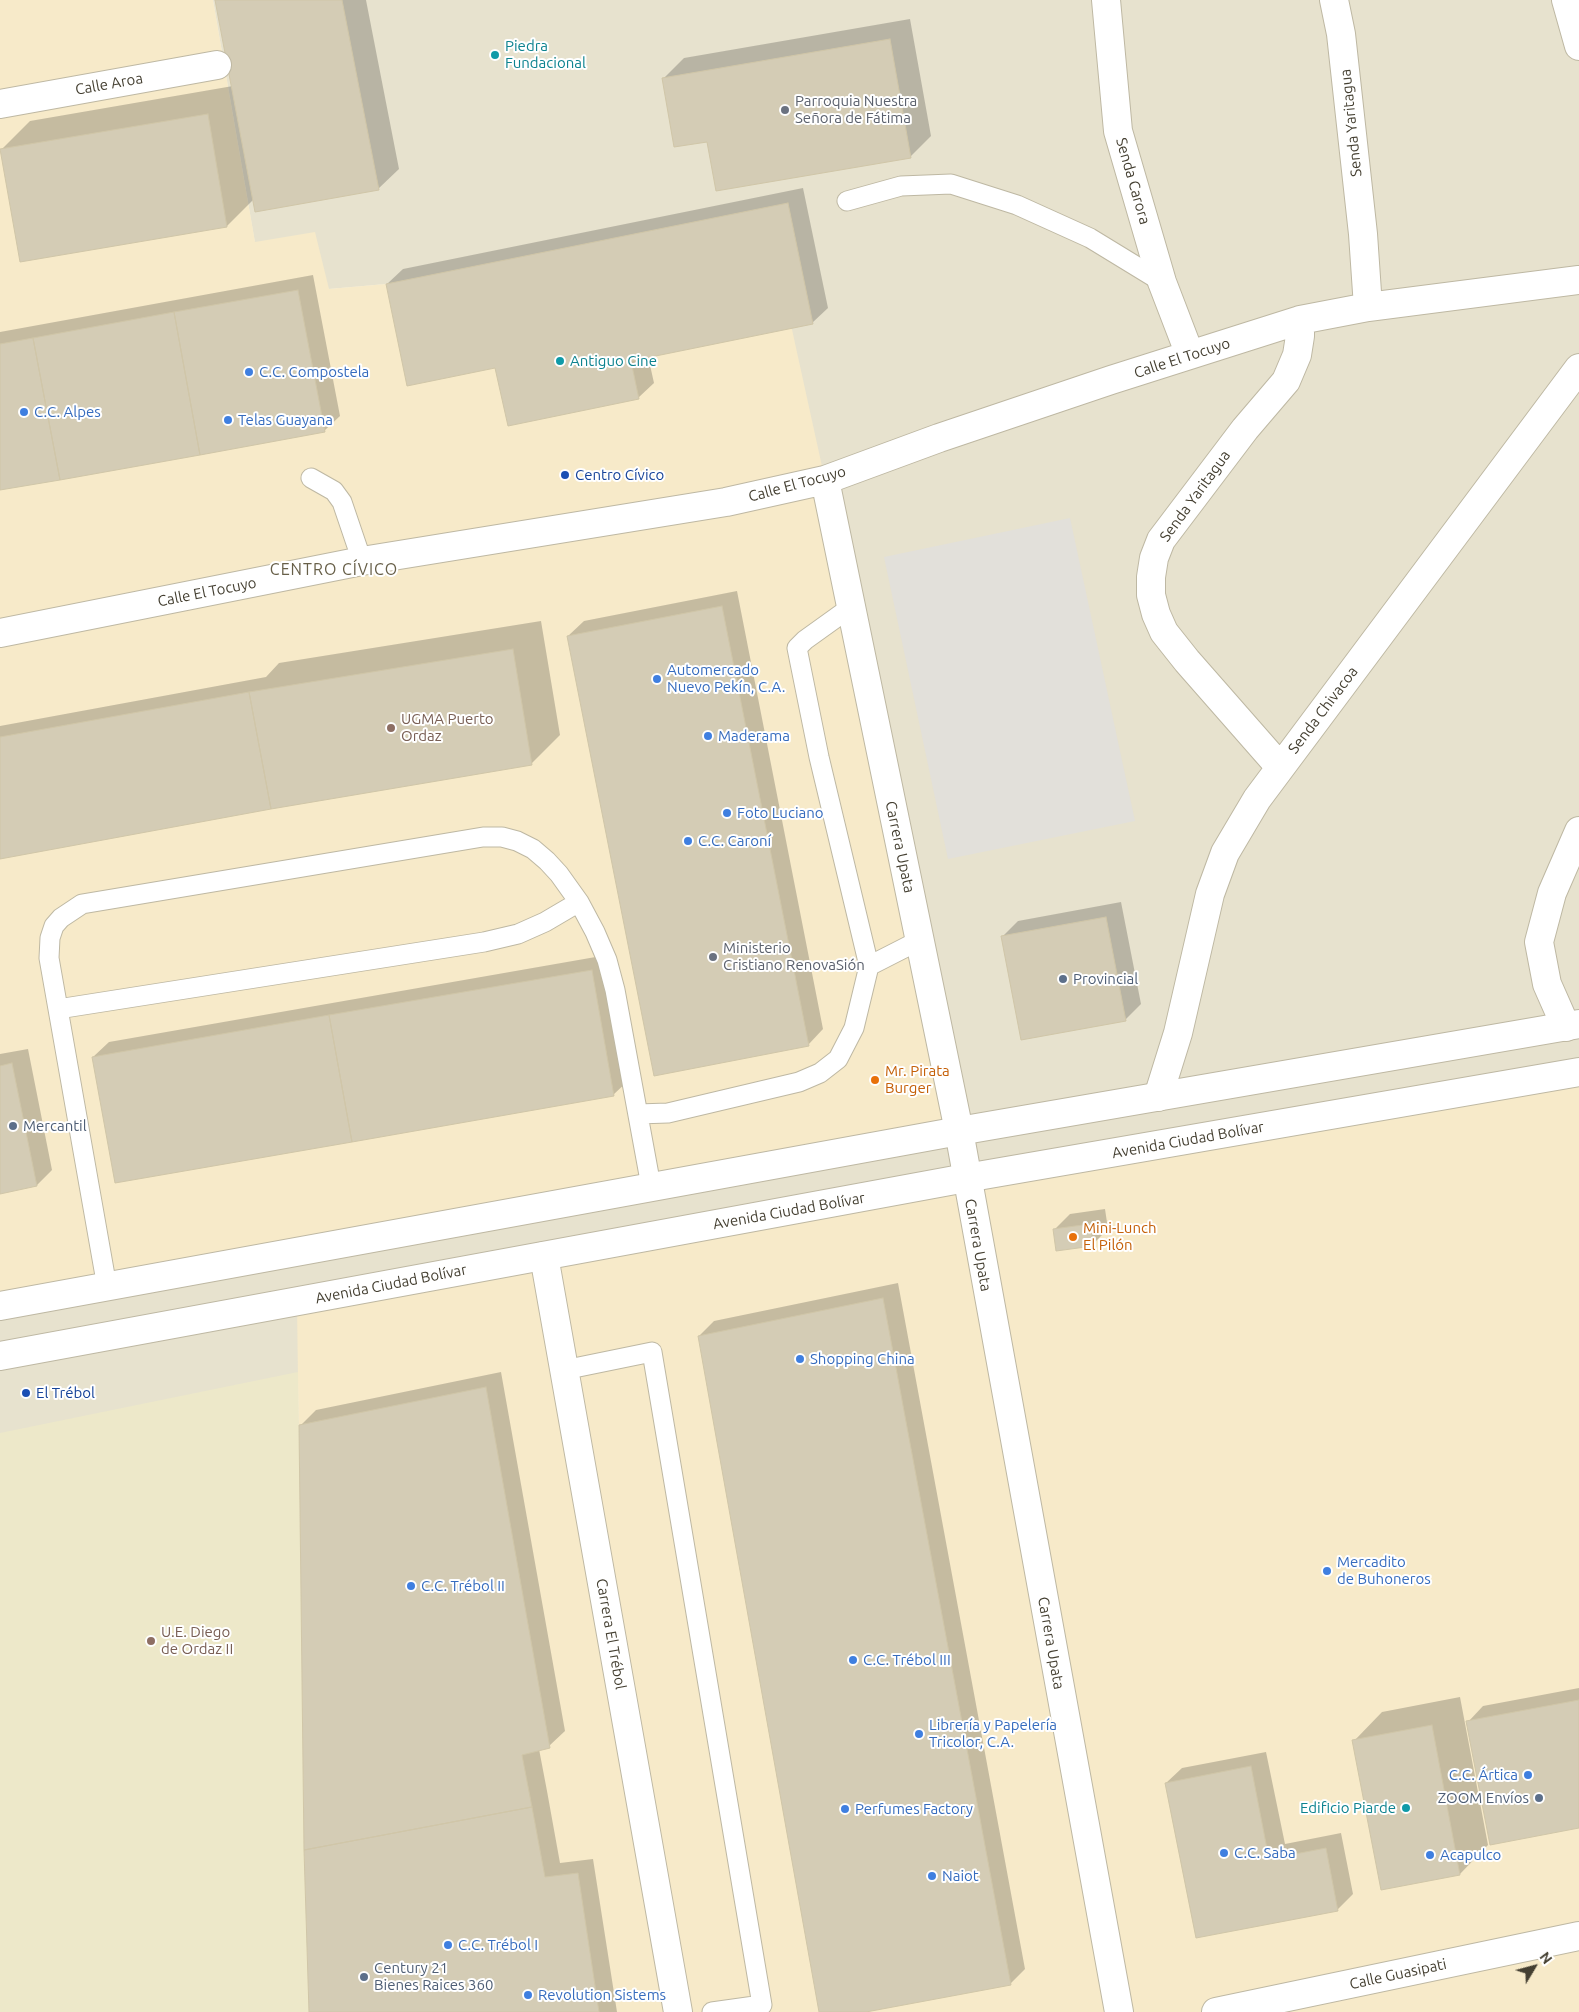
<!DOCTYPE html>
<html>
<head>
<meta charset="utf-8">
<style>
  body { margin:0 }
  #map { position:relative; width:1579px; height:2012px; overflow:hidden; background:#f2efe1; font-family:Ubuntu,sans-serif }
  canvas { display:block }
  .north { position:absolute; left:1509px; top:1942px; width:50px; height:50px; -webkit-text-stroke:4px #fff; paint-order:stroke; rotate:53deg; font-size:14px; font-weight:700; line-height:20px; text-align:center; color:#443f31 }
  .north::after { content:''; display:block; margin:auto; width:18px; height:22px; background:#443f31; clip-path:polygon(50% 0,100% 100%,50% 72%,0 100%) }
</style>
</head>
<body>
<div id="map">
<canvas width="1579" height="2012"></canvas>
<div class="north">N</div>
</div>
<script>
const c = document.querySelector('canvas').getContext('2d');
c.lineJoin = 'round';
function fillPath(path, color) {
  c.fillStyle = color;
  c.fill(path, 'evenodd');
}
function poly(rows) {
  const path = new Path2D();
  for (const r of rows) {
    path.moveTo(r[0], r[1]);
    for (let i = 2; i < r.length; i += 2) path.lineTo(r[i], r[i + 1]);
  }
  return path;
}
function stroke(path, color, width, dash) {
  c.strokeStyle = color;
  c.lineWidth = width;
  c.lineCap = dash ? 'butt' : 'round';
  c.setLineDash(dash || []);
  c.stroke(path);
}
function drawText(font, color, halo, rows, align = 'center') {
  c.font = font + ' Ubuntu,sans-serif';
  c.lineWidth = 4;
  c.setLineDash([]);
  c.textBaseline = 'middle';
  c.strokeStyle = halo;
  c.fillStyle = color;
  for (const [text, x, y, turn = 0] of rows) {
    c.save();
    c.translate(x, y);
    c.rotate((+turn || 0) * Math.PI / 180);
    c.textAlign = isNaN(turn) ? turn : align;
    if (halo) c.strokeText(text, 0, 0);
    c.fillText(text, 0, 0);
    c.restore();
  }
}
const residential = poly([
  [213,0,1579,0,1579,1072,298,1372,304,1850,309,2012,0,2012,0,1306,386,284,329,289,255,243]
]);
const commercial = poly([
  [0,0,213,0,255,242,315,232,329,289,386,284,766,211,825,480,959,1131,0,1306],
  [1579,1072,1579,2012,309,2012,304,1850,297,1302]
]);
const education = poly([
  [298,1372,304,1850,309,2012,0,2012,0,1433]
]);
const parking = poly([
  [1070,518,1135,821,948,859,884,557]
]);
const shadow = poly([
  [216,0,366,0,399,169,378,189,254,199,227,226,1,150,30,121,233,86],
  [910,19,931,136,910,157,708,140,664,78,684,58],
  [803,188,828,308,812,323,648,356,654,383,638,398,496,366,387,284,403,269],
  [313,275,340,416,324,431,0,489,0,332],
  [737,591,823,1029,808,1045,568,636,584,621],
  [541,621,560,735,531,764,271,808,2,858,0,859,0,726,266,677,279,663],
  [1121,902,1141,1004,1125,1020,1002,937,1018,921],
  [607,955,629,1080,613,1095,93,1057,109,1042],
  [28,1049,52,1170,37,1185,0,1192,0,1054],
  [1105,1209,1108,1229,1093,1244,1054,1230,1070,1214],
  [898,1283,1025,1969,1010,1984,859,2012,821,2012,699,1336,714,1321],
  [501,1372,565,1731,549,1746,539,1749,547,1791,560,1863,593,1859,617,2012,310,2012,301,1425,316,1410],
  [1579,1688,1579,1827,1468,1722,1483,1706],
  [1460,1697,1488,1845,1460,1874,1354,1741,1382,1712],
  [1266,1752,1285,1844,1341,1833,1353,1894,1338,1909,1197,1936,1166,1783,1182,1768]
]);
const building = poly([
  [215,0,342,0,379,190,255,212,215,0],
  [890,39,911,158,716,191,707,142,674,147,662,78,890,39],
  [208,114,227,227,20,262,0,149,208,114],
  [788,203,813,324,631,361,639,399,508,426,495,368,407,386,386,284,788,203],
  [298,290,325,432,200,455,174,312,298,290],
  [174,312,200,455,60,480,33,338,174,312],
  [33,338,60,480,0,490,0,344,33,338],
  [722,606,809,1046,654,1076,567,636,722,606],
  [513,649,532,765,271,809,249,692,513,649],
  [249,692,271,809,0,859,0,737,249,692],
  [1106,917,1126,1021,1021,1040,1001,936,1106,917],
  [592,970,614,1096,352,1142,329,1015,592,970],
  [329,1015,352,1142,115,1183,92,1057,329,1015],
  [12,1063,37,1186,0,1194,0,1066,12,1063],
  [1090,1224,1093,1246,1056,1251,1053,1229,1090,1224],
  [883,1298,1011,1985,866,2012,819,2012,698,1336,883,1298],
  [486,1387,550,1748,522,1755,532,1807,304,1850,299,1425,486,1387],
  [1579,1700,1579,1828,1490,1845,1466,1721,1579,1700],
  [1432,1725,1460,1875,1381,1890,1352,1740,1432,1725],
  [1251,1766,1269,1859,1326,1848,1338,1911,1196,1938,1165,1783,1251,1766],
  [532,1807,545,1877,578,1873,599,2012,309,2012,304,1850,532,1807]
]);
const service = poly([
  [847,201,901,186,951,184,1017,205,1090,238,1162,282],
  [311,478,334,491,342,502,362,561],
  [851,607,805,640,797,648,819,757,869,966,920,940],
  [58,1009,484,942,518,934,545,922,579,902],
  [638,1114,668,1113,799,1082,820,1073,838,1059,854,1028,869,966],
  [107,1287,49,958,50,938,54,926,61,918,82,904,483,837,502,837,517,841,533,849,547,861,559,874,579,902,595,932,607,960,615,990,651,1186],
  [564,1370,652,1352,762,2005,712,2012]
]);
const minor = poly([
  [1106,0,1118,131,1162,282,1190,355],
  [1334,0,1341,34,1363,234,1368,307],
  [1566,0,1579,46],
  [0,104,217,65],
  [825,480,959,1131,1119,2012],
  [0,633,362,561,726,502,825,480,939,438,1111,380,1300,320,1368,307,1579,280],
  [1280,767,1187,661,1164,632,1156,614,1151,595,1151,577,1154,558,1161,540,1245,429,1286,381,1297,355,1300,336,1300,320],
  [1566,1027,1547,984,1539,942,1552,893,1579,831],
  [1158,1097,1178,1033,1210,894,1225,853,1257,799,1579,368],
  [544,1256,678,2012],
  [1216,2012,1579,1936]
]);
const tertiary = poly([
  [0,1306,959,1131,1579,1024],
  [0,1356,966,1178,1579,1072]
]);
const markers = [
  [495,55,5,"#0f9aa8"],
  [785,110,5,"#6b7280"],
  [560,361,5,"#0f9aa8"],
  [249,372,5,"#3f7fe0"],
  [24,412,5,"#3f7fe0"],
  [228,420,5,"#3f7fe0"],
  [565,475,5,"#1a4fb4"],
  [657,679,5,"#3f7fe0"],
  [391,728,5,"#8d6e63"],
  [708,736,5,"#3f7fe0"],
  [727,813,5,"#3f7fe0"],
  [688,841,5,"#3f7fe0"],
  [713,957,5,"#6b7280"],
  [1063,979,5,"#5c6f8a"],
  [875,1080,5,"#e8710a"],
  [13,1126,5,"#5c6f8a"],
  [1073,1237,5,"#e8710a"],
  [800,1359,5,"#3f7fe0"],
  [26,1393,5,"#1a4fb4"],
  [1327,1571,5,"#3f7fe0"],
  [411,1586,5,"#3f7fe0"],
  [151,1641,5,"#8d6e63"],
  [853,1660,5,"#3f7fe0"],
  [919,1734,5,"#3f7fe0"],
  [1528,1775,5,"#3f7fe0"],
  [1539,1798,5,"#5c6f8a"],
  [1406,1808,5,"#0f9aa8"],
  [845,1809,5,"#3f7fe0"],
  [1224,1853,5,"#3f7fe0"],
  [1430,1855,5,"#3f7fe0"],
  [932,1876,5,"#3f7fe0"],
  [448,1945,5,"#3f7fe0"],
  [364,1977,5,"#5c6f8a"],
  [528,1995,5,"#3f7fe0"]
];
const cultureNames = [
  ["Piedra",505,46],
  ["Fundacional",505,63],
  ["Antiguo Cine",570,361],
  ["Edificio Piarde",1396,1808,"right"]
];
const streetNames = [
  ["Calle Aroa",109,84,-10],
  ["Senda Yaritagua",1351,123,-96],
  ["Senda Carora",1133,181,74],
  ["Calle El Tocuyo",1182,358,-18],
  ["Calle El Tocuyo",797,484,-15],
  ["Senda Yaritagua",1195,496,-54],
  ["Calle El Tocuyo",207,592,-11],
  ["Senda Chivacoa",1323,710,-53],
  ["Carrera Upata",900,847,78],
  ["Avenida Ciudad Bolívar",1188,1140,-10],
  ["Avenida Ciudad Bolívar",789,1211,-10],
  ["Carrera Upata",978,1245,80],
  ["Avenida Ciudad Bolívar",391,1284,-11],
  ["Carrera El Trébol",611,1634,80],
  ["Carrera Upata",1051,1643,80],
  ["Calle Guasipati",1398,1974,-12]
];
const worshipNames = [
  ["Parroquia Nuestra",795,101],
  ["Señora de Fátima",795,118],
  ["Ministerio",723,948],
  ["Cristiano RenovaSión",723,965]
];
const shopNames = [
  ["C.C. Compostela",259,372],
  ["C.C. Alpes",34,412],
  ["Telas Guayana",238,420],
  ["Automercado",667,670],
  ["Nuevo Pekín, C.A.",667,687],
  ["Maderama",718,736],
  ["Foto Luciano",737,813],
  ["C.C. Caroní",698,841],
  ["Shopping China",810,1359],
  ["Mercadito",1337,1562],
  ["de Buhoneros",1337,1579],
  ["C.C. Trébol II",421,1586],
  ["C.C. Trébol III",863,1660],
  ["Librería y Papelería",929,1725],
  ["Tricolor, C.A.",929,1742],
  ["C.C. Ártica",1518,1775,"right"],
  ["Perfumes Factory",855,1809],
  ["C.C. Saba",1234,1853],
  ["Acapulco",1440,1855],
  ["Naiot",942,1876],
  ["C.C. Trébol I",458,1945],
  ["Revolution Sistems",538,1995]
];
const transitNames = [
  ["Centro Cívico",575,475],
  ["El Trébol",36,1393]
];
const educationNames = [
  ["UGMA Puerto",401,719],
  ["Ordaz",401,736],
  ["U.E. Diego",161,1632],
  ["de Ordaz II",161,1649]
];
const serviceNames = [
  ["Provincial",1073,979],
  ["Mercantil",23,1126],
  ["ZOOM Envíos",1529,1798,"right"],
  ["Century 21",374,1968],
  ["Bienes Raices 360",374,1985]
];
const foodNames = [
  ["Mr. Pirata",885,1071],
  ["Burger",885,1088],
  ["Mini-Lunch",1083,1228],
  ["El Pilón",1083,1245]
];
const neighbourhoodNames = [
  ["CENTRO CÍVICO",334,570]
];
fillPath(residential, '#e7e2ce');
fillPath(commercial, '#f7eac9');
fillPath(education, '#ede8c9');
fillPath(parking, '#e2e0da');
fillPath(shadow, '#0003');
fillPath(building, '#d4ccb5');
stroke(building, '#d0c6a8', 1);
stroke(service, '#beb8a3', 21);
stroke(minor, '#beb8a3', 30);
stroke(tertiary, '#beb8a3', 30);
stroke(service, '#fff', 19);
stroke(minor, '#fff', 28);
stroke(tertiary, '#fff', 28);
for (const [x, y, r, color] of markers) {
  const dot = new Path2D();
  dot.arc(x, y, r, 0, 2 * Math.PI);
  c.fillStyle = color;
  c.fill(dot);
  stroke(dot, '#fff', 2);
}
drawText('15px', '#0d838f', '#fff', cultureNames, 'left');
drawText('15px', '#443f31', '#fff', streetNames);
drawText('15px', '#5b616d', '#fff', worshipNames, 'left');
drawText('15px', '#366cbe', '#fff', shopNames, 'left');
drawText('15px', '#164399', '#fff', transitNames, 'left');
drawText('15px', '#785e54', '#fff', educationNames, 'left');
drawText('15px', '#4e5e75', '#fff', serviceNames, 'left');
drawText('15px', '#c56008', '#fff', foodNames, 'left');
c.letterSpacing = '1px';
drawText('16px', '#675f48', '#fff', neighbourhoodNames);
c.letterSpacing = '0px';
</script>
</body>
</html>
